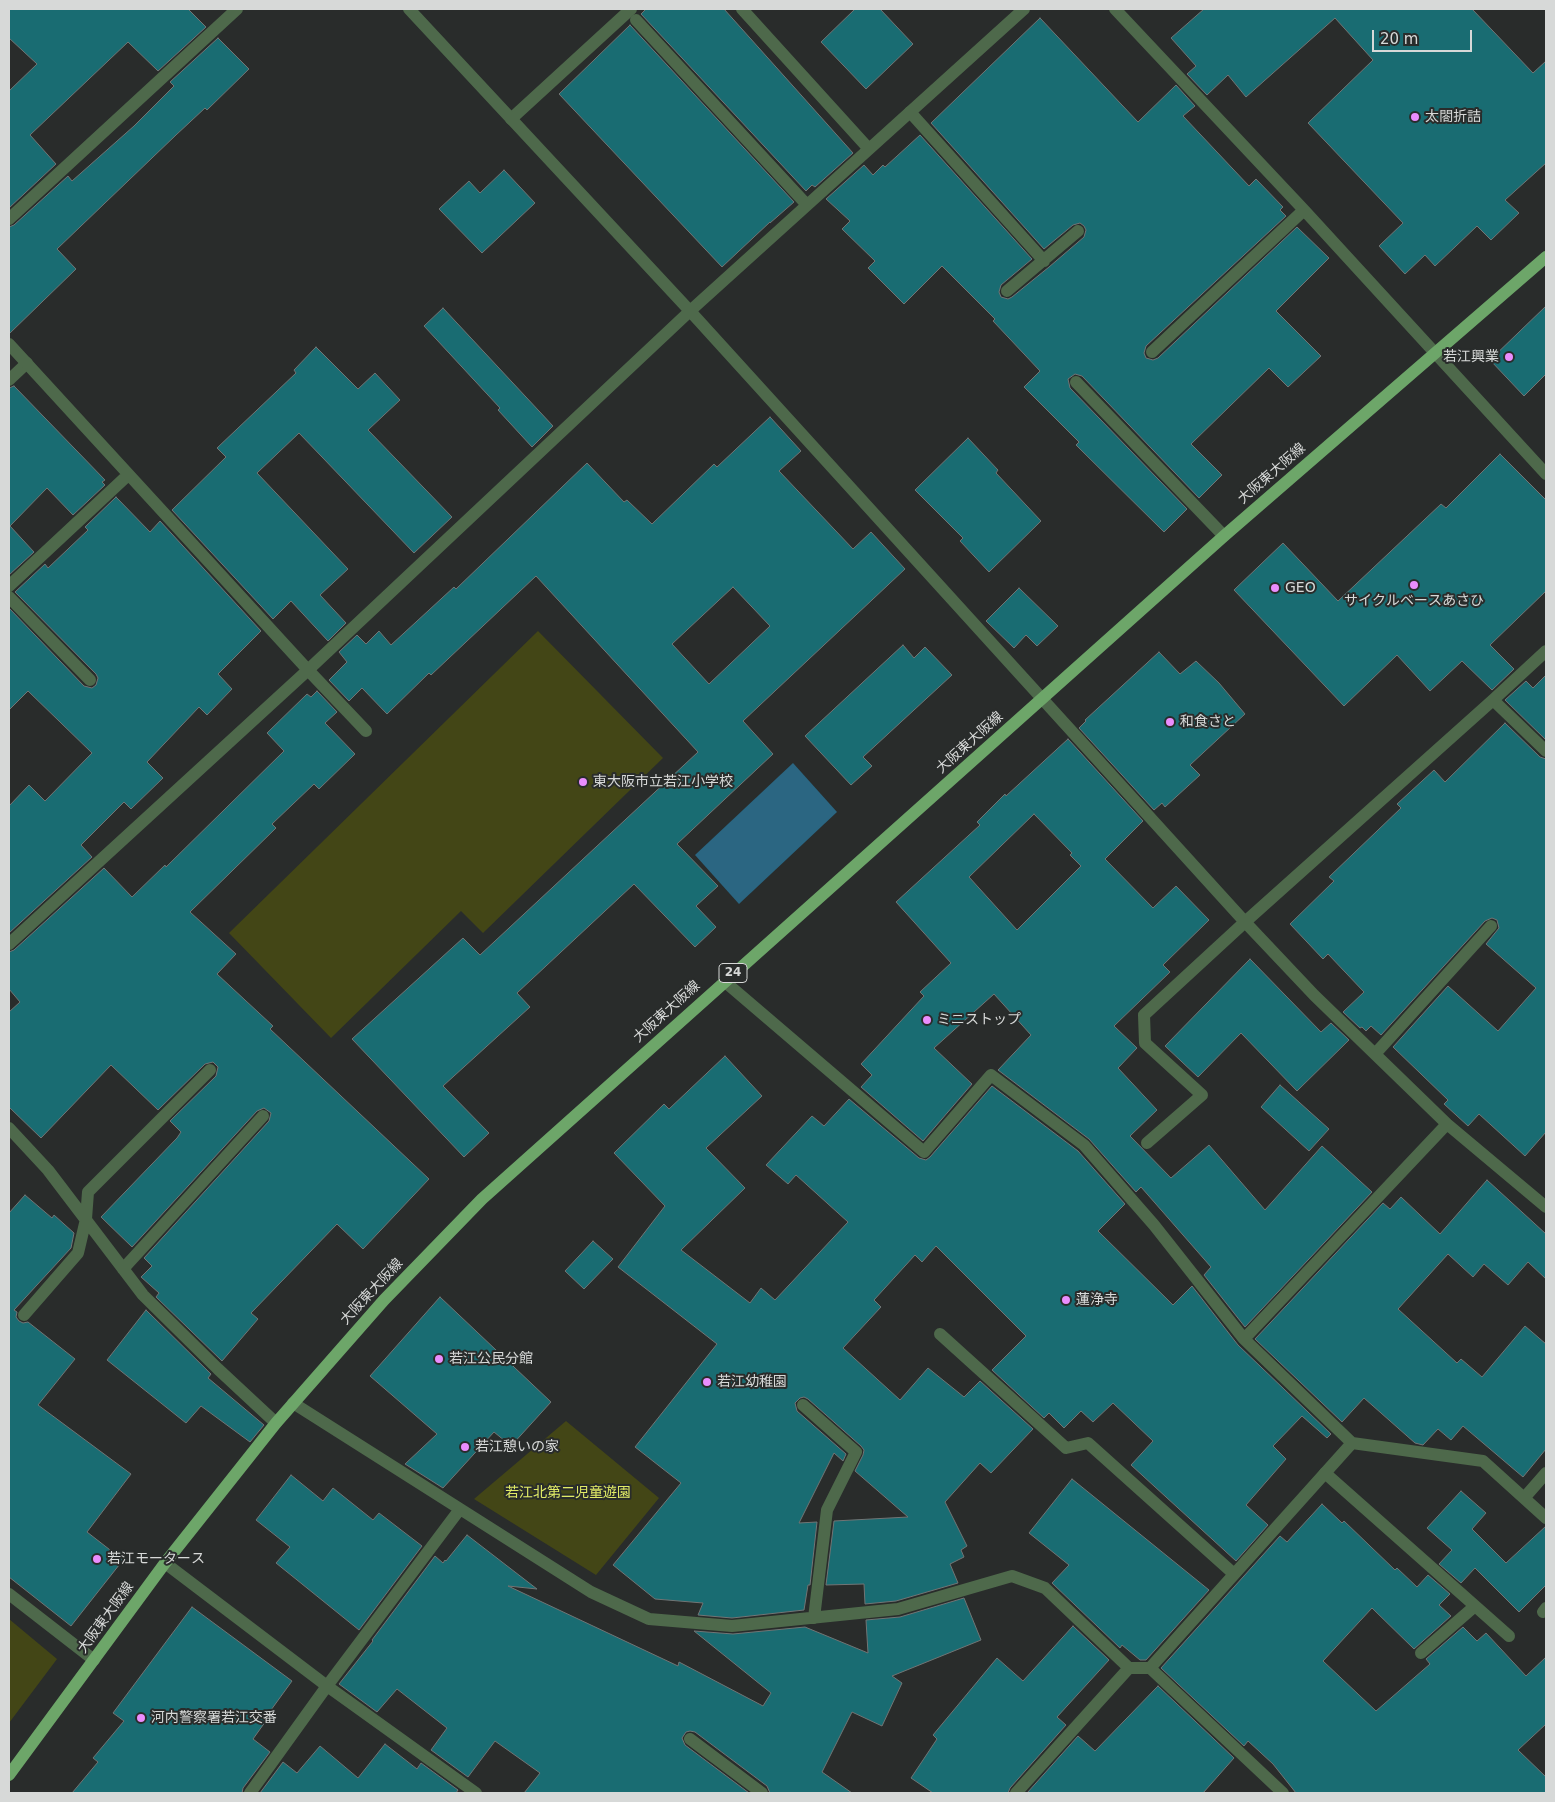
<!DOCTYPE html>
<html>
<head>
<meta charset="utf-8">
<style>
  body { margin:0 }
  #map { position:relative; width:1555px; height:1802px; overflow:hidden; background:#292c2b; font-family:"DejaVu Sans",sans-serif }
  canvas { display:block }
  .frame { position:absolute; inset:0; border:10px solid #d7d9d8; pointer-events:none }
  .scale { position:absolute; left:1372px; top:30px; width:100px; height:22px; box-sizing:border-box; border:2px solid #d7d9d8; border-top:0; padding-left:6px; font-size:15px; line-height:18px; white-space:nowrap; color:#d7d9d8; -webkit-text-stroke:4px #292c2b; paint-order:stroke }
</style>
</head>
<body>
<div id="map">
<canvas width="1555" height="1802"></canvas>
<div class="frame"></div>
<div class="scale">20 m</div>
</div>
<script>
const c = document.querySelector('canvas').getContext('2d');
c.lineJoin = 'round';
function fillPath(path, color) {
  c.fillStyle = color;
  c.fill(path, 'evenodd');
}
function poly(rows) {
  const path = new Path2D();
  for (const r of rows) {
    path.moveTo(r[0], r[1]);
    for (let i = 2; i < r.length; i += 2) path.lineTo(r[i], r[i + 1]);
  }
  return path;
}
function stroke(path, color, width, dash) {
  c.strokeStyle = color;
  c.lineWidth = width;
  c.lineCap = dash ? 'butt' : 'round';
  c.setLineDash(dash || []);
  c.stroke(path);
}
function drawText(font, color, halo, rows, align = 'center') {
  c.font = font + ' "DejaVu Sans","Noto Sans JP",sans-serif';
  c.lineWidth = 4;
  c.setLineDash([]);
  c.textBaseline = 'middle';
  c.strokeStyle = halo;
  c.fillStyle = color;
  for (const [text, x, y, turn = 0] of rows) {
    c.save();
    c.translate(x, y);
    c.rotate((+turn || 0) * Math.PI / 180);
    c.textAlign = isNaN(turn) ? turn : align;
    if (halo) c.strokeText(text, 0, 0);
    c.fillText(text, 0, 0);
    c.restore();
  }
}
const green = poly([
  [538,631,663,758,483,933,461,911,331,1038,229,933],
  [566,1421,659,1498,596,1575,474,1499],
  [9,1619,57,1659,9,1723]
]);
const water = poly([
  [793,763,837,812,739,904,695,855]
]);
const building = poly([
  [9,9,188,9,206,27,158,71,128,42,30,135,56,164,9,208,9,91,37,64,9,38,9,9],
  [646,9,724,9,853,153,815,187,812,185,806,191,641,14,646,9],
  [855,9,880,9,913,44,866,89,821,42,855,9],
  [1204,9,1472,9,1533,73,1546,61,1546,163,1505,200,1519,213,1491,240,1477,226,1435,266,1425,255,1405,274,1379,246,1403,223,1308,123,1373,60,1335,18,1246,97,1228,75,1207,95,1187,74,1196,66,1171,38,1204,9],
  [1040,18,1138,122,1176,85,1195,106,1183,116,1249,186,1256,179,1283,207,1280,210,1286,216,1146,346,1144,353,1146,358,1153,360,1158,358,1297,227,1329,258,1276,311,1321,356,1288,387,1269,368,1191,444,1222,475,1199,498,1082,376,1075,374,1068,379,1070,388,1187,509,1164,532,1076,445,1079,442,1024,387,1040,371,993,321,995,319,942,266,904,304,868,268,875,261,842,229,850,221,826,199,864,165,873,175,883,165,885,167,920,135,1032,259,1001,285,999,292,1001,297,1008,299,1012,297,1049,267,1084,237,1086,230,1084,226,1080,223,1073,225,1044,249,931,123,1040,18],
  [630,25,794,202,770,223,770,222,722,267,559,94,630,25],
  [218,38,249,69,207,110,205,108,176,135,57,249,76,269,9,334,9,227,14,225,68,176,72,181,134,126,174,86,170,82,218,38],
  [504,170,535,203,482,253,439,209,469,181,480,193,504,170],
  [1546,306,1546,374,1524,396,1490,360,1546,306],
  [443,308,553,426,532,447,498,410,500,408,424,326,443,308],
  [316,347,358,389,375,373,400,400,368,430,452,517,414,553,299,433,257,473,348,569,320,595,346,623,328,641,291,601,273,619,172,510,226,457,217,448,296,373,294,370,316,347],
  [14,386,105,480,102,482,105,485,73,515,47,488,10,526,34,552,9,575,9,388,14,386],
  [770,417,801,451,779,471,853,549,871,532,905,569,743,721,773,754,677,844,718,886,696,906,716,927,695,947,634,884,517,993,530,1007,443,1086,489,1133,464,1157,352,1039,463,938,480,955,698,752,536,576,431,675,429,673,387,714,362,688,349,701,329,680,347,662,339,652,357,635,366,644,379,631,391,645,454,587,456,589,587,463,624,502,627,500,652,524,714,464,717,467,770,417],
  [733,587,770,626,709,684,672,644,733,587],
  [968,438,998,470,996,473,1041,521,989,572,960,541,963,538,915,490,968,438],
  [1500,454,1546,500,1546,591,1490,645,1514,669,1492,690,1462,661,1430,691,1397,655,1344,706,1234,590,1283,543,1338,601,1441,504,1446,508,1500,454],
  [116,497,150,532,160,521,261,631,218,674,232,689,207,715,199,707,147,762,163,778,131,809,124,802,81,845,92,857,9,933,9,806,29,785,45,801,92,753,28,691,9,710,9,608,84,686,92,688,96,685,98,678,96,674,15,592,45,564,48,568,88,530,85,527,116,497],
  [1019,588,1058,626,1037,646,1026,635,1014,648,986,621,1019,588],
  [903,645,914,658,925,647,952,675,863,757,872,766,851,785,805,736,903,645],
  [1159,652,1180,674,1196,661,1219,683,1245,714,1190,765,1200,775,1165,807,1162,803,1154,810,1079,728,1086,721,1085,720,1159,652],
  [1546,675,1546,740,1505,700,1526,681,1533,688,1546,675],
  [317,691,337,712,325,723,355,754,319,789,314,784,272,824,276,828,190,912,236,954,217,974,273,1026,270,1029,429,1179,363,1249,337,1224,251,1313,258,1319,222,1361,156,1297,159,1293,141,1277,152,1266,144,1258,269,1121,271,1113,264,1108,257,1111,132,1247,101,1217,177,1138,181,1132,170,1121,216,1076,218,1067,213,1062,205,1064,158,1110,111,1065,41,1138,9,1107,9,1012,20,1002,9,989,9,952,14,950,104,868,132,897,165,865,166,867,284,751,267,733,307,694,311,697,317,691],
  [1505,723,1540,757,1546,759,1546,1132,1525,1156,1479,1114,1468,1126,1444,1104,1448,1100,1393,1047,1448,986,1498,1031,1536,988,1486,944,1499,928,1497,920,1492,918,1485,921,1381,1035,1371,1026,1366,1031,1362,1027,1360,1028,1343,1012,1364,992,1328,954,1323,959,1290,924,1334,881,1329,877,1401,808,1397,804,1434,770,1445,782,1505,723],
  [1068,739,1143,821,1105,859,1153,908,1176,886,1209,920,1163,965,1170,972,1114,1026,1137,1048,1118,1068,1157,1110,1130,1136,1171,1178,1209,1145,1265,1210,1322,1146,1372,1192,1245,1327,1204,1275,1211,1267,1141,1187,1136,1192,1089,1139,998,1070,1031,1035,994,994,934,1048,972,1084,923,1141,861,1087,872,1075,861,1064,924,996,920,992,951,963,896,902,980,825,977,822,1005,794,1006,796,1068,739],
  [1034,814,1072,853,1070,855,1081,866,1017,930,969,877,1034,814],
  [1250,959,1321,1032,1331,1023,1349,1040,1297,1091,1241,1033,1198,1077,1165,1046,1250,959],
  [725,1056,762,1096,706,1148,745,1188,681,1250,750,1303,761,1288,775,1300,848,1222,796,1175,788,1184,766,1165,812,1116,824,1126,849,1099,919,1158,926,1160,930,1157,992,1086,1078,1151,1125,1204,1098,1231,1173,1305,1192,1286,1238,1345,1331,1434,1327,1438,1302,1416,1273,1446,1286,1459,1246,1505,1268,1525,1236,1561,1131,1465,1153,1441,1113,1403,1093,1422,1081,1411,1064,1428,1049,1413,1044,1418,992,1370,1026,1336,936,1246,922,1262,915,1255,874,1300,881,1307,843,1348,900,1400,928,1368,964,1397,980,1381,1033,1429,991,1473,980,1463,945,1502,967,1546,961,1550,964,1557,950,1564,958,1583,896,1601,865,1604,864,1584,826,1585,834,1521,908,1517,855,1471,863,1455,864,1450,861,1446,808,1399,804,1397,800,1398,795,1403,797,1411,846,1454,843,1461,834,1453,799,1523,817,1522,810,1585,808,1585,804,1610,732,1618,698,1615,703,1603,655,1599,613,1565,681,1483,635,1447,717,1344,618,1267,665,1206,614,1153,664,1104,669,1109,725,1056],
  [1280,1085,1329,1129,1309,1151,1261,1107,1280,1085],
  [1487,1180,1546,1234,1546,1279,1528,1262,1508,1285,1484,1264,1473,1277,1448,1254,1398,1309,1457,1363,1461,1359,1482,1377,1525,1326,1546,1344,1546,1449,1523,1477,1463,1426,1451,1440,1438,1429,1423,1445,1415,1443,1364,1398,1342,1422,1255,1339,1383,1203,1390,1209,1401,1197,1440,1234,1487,1180],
  [25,1195,52,1218,54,1215,74,1233,71,1248,14,1310,17,1312,16,1317,19,1321,23,1323,28,1322,75,1359,38,1405,131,1474,87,1532,123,1560,71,1626,9,1577,9,1213,25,1195],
  [593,1241,613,1259,584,1289,565,1271,593,1241],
  [440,1297,551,1402,511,1446,494,1432,443,1488,405,1464,437,1434,370,1376,440,1297],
  [146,1310,211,1374,208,1378,264,1425,250,1442,201,1406,186,1423,107,1360,146,1310],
  [291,1475,323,1501,333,1488,373,1520,379,1513,422,1546,359,1630,276,1563,290,1547,256,1520,291,1475],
  [1072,1479,1209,1590,1146,1660,1140,1660,1122,1645,1120,1648,1052,1583,1069,1565,1029,1533,1072,1479],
  [1461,1491,1486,1513,1472,1529,1506,1563,1546,1526,1546,1585,1519,1612,1475,1568,1461,1583,1439,1564,1452,1550,1427,1528,1461,1491],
  [1322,1504,1342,1523,1344,1521,1395,1570,1397,1568,1417,1587,1428,1575,1450,1594,1439,1605,1451,1616,1414,1649,1372,1608,1323,1661,1376,1711,1430,1664,1426,1659,1463,1627,1477,1641,1486,1633,1526,1676,1546,1657,1546,1724,1518,1750,1546,1777,1546,1793,1296,1793,1273,1764,1248,1741,1244,1746,1161,1668,1280,1536,1287,1542,1322,1504],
  [467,1535,537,1589,508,1586,678,1666,679,1662,763,1706,771,1693,694,1631,733,1634,805,1627,868,1653,866,1620,900,1617,964,1598,981,1640,892,1676,902,1683,882,1726,852,1712,822,1772,852,1793,770,1793,767,1786,695,1732,690,1731,686,1732,682,1738,685,1745,749,1793,524,1793,540,1773,495,1741,468,1777,431,1750,447,1728,397,1689,377,1712,339,1684,373,1641,372,1640,435,1556,443,1563,445,1560,446,1561,467,1535],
  [192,1607,292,1681,271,1710,273,1711,253,1739,270,1752,243,1788,242,1793,72,1793,98,1762,93,1758,124,1721,113,1713,192,1607],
  [1073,1626,1109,1660,1057,1717,1066,1725,1010,1788,1008,1793,933,1793,911,1778,937,1739,933,1735,997,1658,1023,1681,1073,1626],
  [1158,1686,1234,1758,1203,1793,1027,1793,1078,1736,1095,1751,1158,1686],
  [385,1744,417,1769,421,1763,458,1790,456,1793,260,1793,283,1762,297,1773,320,1746,358,1778,385,1744]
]);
const lane = poly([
  [910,112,1044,261],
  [511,119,631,9],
  [1007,291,1078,231],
  [9,380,27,363],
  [308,670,366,731],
  [1325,1473,1509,1636],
  [1525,1497,1546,1473],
  [1421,1653,1475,1606]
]);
const street = poly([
  [409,9,690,311,1245,922,1314,995,1447,1124,1546,1207],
  [742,9,869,149],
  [1115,9,1304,210,1546,474],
  [636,20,807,205],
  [9,219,237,9],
  [9,344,308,670],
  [1152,352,1304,210],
  [1076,382,1224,536],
  [9,586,128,475],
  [9,597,90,680],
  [1493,700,1546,751],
  [9,944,308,670,690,311,1024,9],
  [724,981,924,1152,991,1075,1084,1145,1154,1225,1244,1339,1352,1443],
  [1375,1054,1491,926],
  [9,1128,48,1170,143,1295,218,1369,276,1423],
  [1147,1143,1202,1095,1145,1043,1144,1015,1245,922,1493,700,1546,651],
  [123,1269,263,1116],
  [24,1315,78,1253,86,1219,88,1192,210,1070],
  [940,1334,1066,1448,1088,1443,1234,1574],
  [1244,1339,1447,1124],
  [293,1403,591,1592,649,1619,732,1626,898,1609,1012,1576,1045,1588,1129,1668,1150,1668,1283,1793],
  [803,1405,856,1452,827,1510,814,1618],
  [165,1563,327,1686,476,1793],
  [9,1594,94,1660],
  [1543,1612,1546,1608],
  [1150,1668,1352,1443,1483,1461,1546,1518],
  [690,1739,762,1793],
  [250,1793,327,1686,460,1509],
  [1016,1793,1129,1668]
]);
const primary = poly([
  [9,1775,165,1563,276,1423,384,1300,482,1199,1224,536,1546,257]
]);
const markers = [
  [1415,117,5,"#ea8dfd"],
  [1509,357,5,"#ea8dfd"],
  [1414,585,5,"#ea8dfd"],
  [1275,588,5,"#ea8dfd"],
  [1170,722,5,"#ea8dfd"],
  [583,782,5,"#ea8dfd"],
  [927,1020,5,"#ea8dfd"],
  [1066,1300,5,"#ea8dfd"],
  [439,1359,5,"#ea8dfd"],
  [707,1382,5,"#ea8dfd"],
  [465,1447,5,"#ea8dfd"],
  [97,1559,5,"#ea8dfd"],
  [141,1718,5,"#ea8dfd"]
];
const shields = [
  [733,973,28]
];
const shieldNames = [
  ["24",733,973]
];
const poiNames = [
  ["太閤折詰",1425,117],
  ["若江興業",1499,357,"right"],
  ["GEO",1285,588],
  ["サイクルベースあさひ",1414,601,"center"],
  ["和食さと",1180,722],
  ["東大阪市立若江小学校",593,782],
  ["ミニストップ",937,1020],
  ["蓮浄寺",1076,1300],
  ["若江公民分館",449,1359],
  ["若江幼稚園",717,1382],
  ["若江憩いの家",475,1447],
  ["若江モータース",107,1559],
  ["河内警察署若江交番",151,1718]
];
const streetNames = [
  ["大阪東大阪線",1272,474,-41],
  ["大阪東大阪線",970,743,-42],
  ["大阪東大阪線",667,1012,-42],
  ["大阪東大阪線",372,1292,-47],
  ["大阪東大阪線",106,1618,-54]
];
const parkNames = [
  ["若江北第二児童遊園",568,1493]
];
fillPath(green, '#434616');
fillPath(water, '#2b6682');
fillPath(building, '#196c72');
stroke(building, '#717575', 1);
stroke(lane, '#4e694b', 12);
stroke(street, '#4e694b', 12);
stroke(primary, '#6da669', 12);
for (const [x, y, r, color] of markers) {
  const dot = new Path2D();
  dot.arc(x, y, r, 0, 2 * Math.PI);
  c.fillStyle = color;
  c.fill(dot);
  stroke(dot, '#292c2b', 2);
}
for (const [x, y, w] of shields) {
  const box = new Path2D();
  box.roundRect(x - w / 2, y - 9.5, w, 19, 4);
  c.fillStyle = '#292c2b';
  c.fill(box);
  stroke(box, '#d7d9d8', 1);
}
drawText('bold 12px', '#d7d9d8', null, shieldNames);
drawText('14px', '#d7d9d8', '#292c2b', poiNames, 'left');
drawText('14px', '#d7d9d8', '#292c2b', streetNames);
drawText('14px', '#e1eb66', '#292c2b', parkNames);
</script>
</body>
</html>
